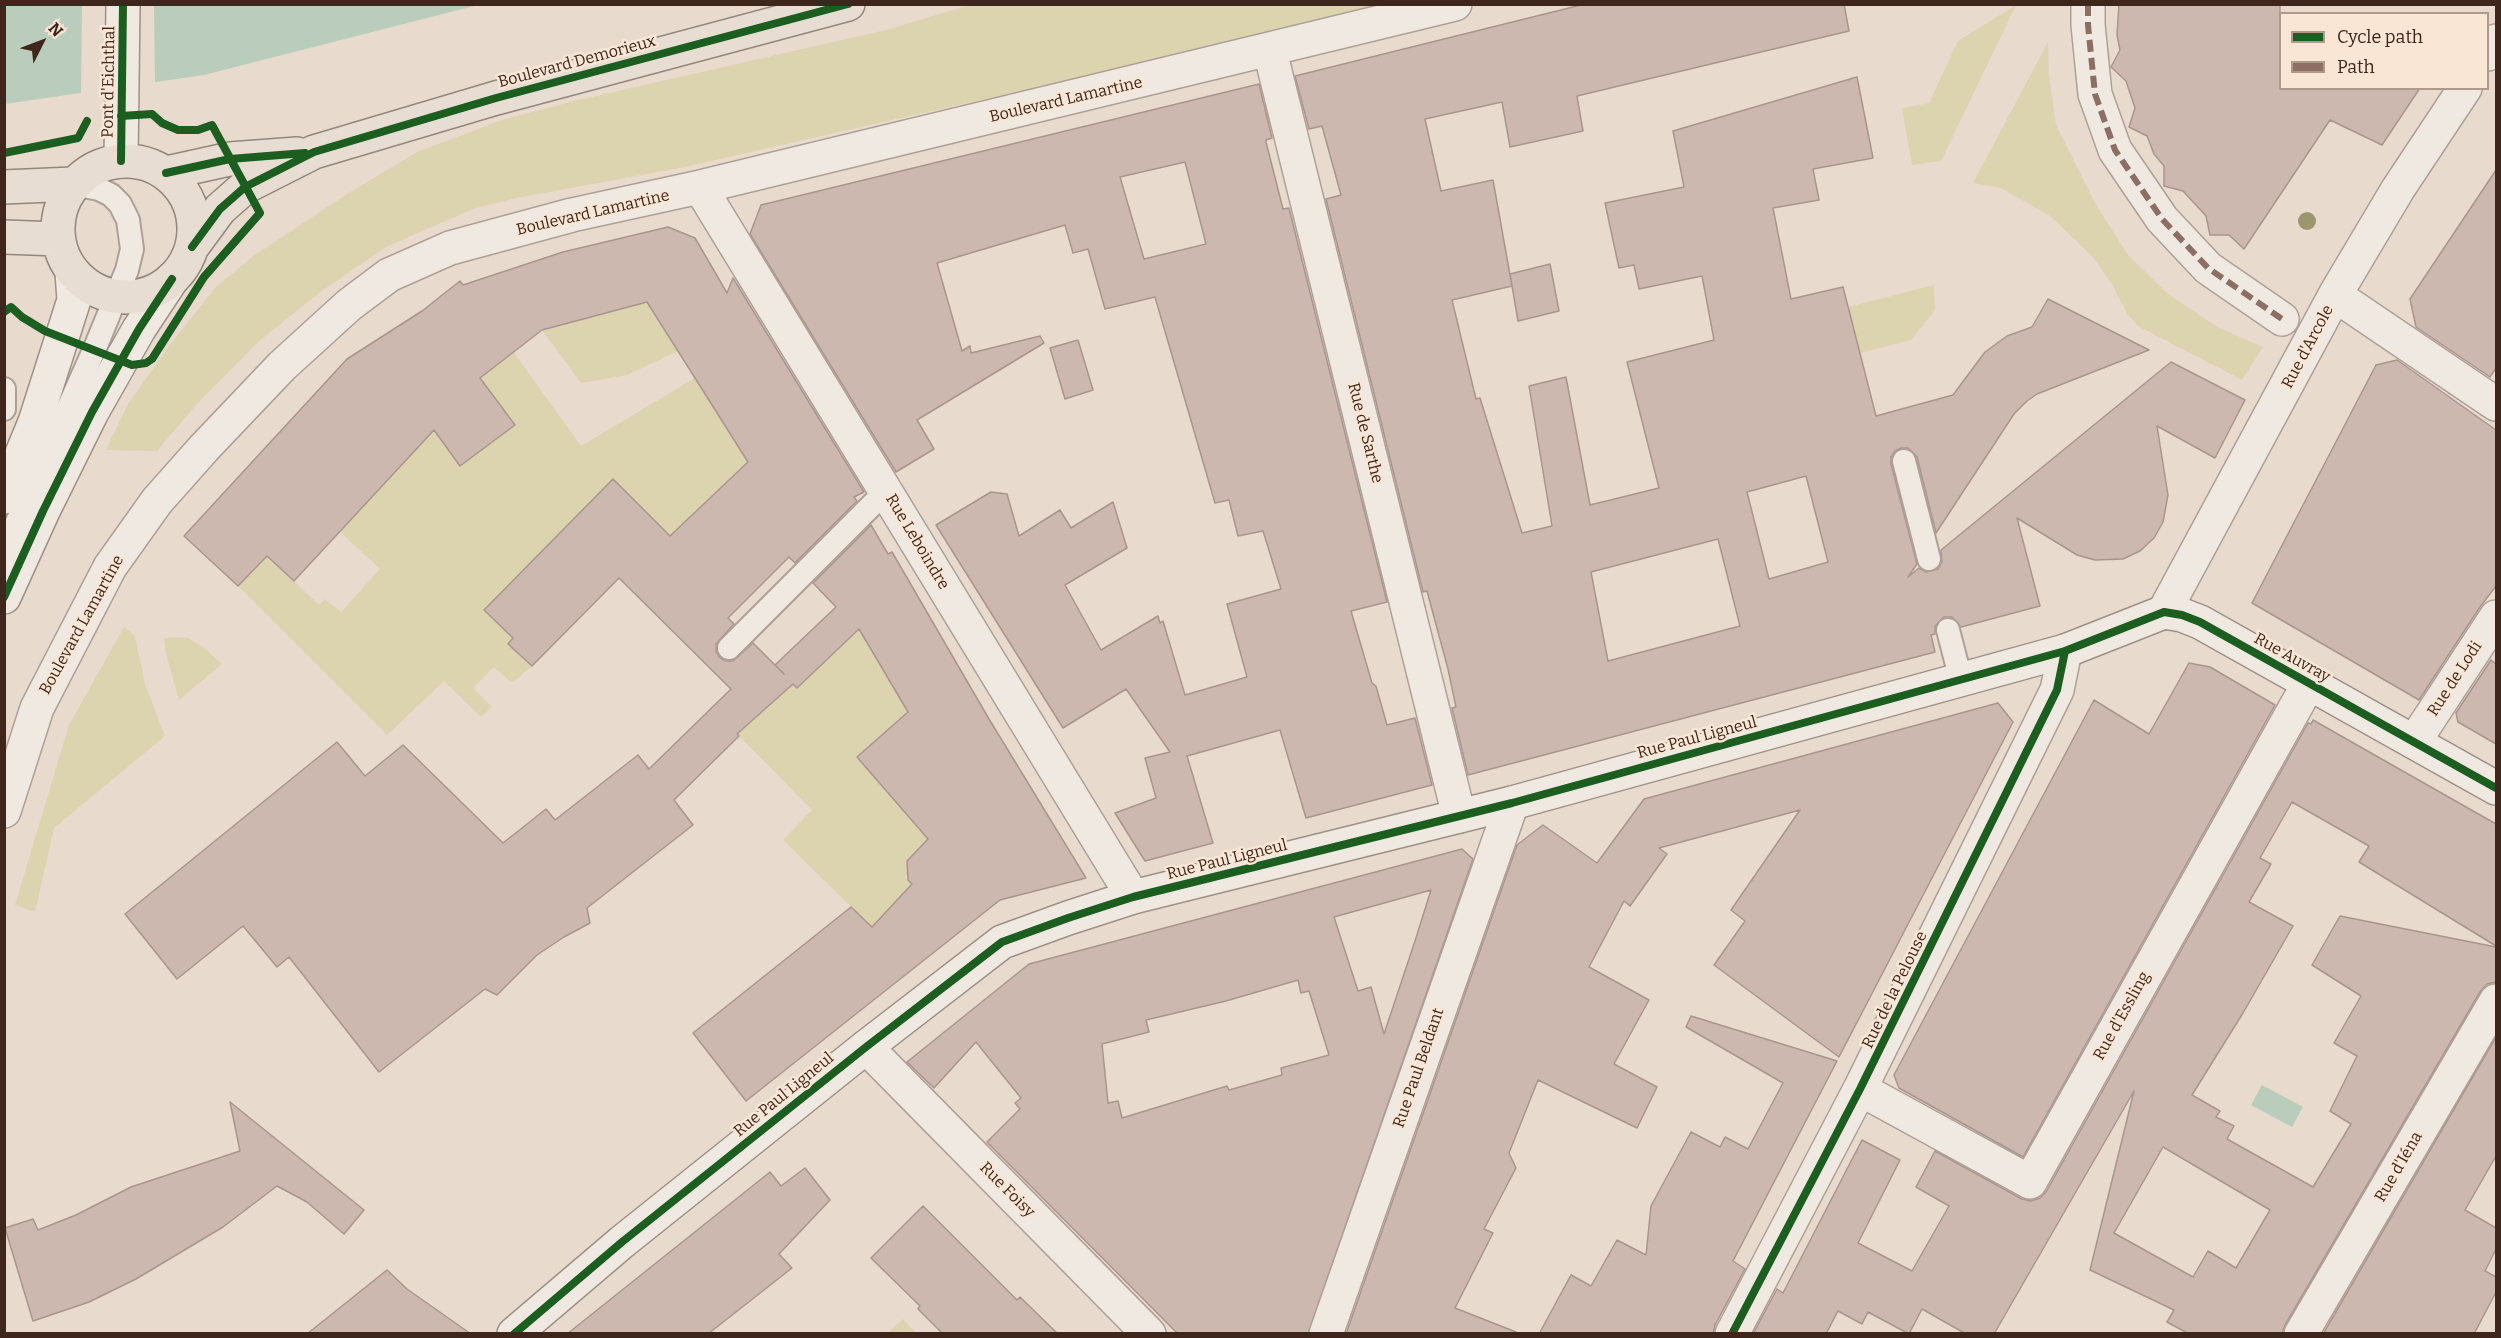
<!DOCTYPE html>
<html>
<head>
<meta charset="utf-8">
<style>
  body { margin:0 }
  #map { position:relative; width:2501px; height:1338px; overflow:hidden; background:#e8dbce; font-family:Bitter,serif }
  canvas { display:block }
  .frame { position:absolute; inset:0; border:6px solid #3f261d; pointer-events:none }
  .legend { position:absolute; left:2279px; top:12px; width:210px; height:78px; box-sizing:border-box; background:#fae6d5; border:2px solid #af998b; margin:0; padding:8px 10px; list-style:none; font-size:18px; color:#3f261d }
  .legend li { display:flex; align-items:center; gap:12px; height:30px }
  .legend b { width:30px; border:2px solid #af998b }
  .north { position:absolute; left:12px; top:12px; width:60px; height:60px; -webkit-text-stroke:4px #fae6d5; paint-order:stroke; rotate:48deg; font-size:16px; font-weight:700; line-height:24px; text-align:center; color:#3f261d }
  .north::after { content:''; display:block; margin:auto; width:21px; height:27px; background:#3f261d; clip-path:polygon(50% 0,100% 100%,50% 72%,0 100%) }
</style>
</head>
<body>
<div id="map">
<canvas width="2501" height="1338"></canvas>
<div class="frame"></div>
<ul class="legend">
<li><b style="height:8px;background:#1b5e20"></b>Cycle path</li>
<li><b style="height:8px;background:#8d6e63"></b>Path</li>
</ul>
<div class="north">N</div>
</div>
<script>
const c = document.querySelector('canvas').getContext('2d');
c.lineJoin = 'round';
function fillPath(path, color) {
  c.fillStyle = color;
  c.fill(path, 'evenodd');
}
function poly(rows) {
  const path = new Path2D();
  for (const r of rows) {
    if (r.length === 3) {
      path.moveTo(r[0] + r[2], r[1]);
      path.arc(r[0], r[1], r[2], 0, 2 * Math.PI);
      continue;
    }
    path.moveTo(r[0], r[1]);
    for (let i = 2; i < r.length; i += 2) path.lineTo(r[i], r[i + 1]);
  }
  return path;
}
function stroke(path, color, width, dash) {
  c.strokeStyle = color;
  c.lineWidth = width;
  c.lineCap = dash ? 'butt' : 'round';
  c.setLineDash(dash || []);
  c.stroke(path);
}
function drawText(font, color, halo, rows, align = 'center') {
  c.font = font + ' Bitter,serif';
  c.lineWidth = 5;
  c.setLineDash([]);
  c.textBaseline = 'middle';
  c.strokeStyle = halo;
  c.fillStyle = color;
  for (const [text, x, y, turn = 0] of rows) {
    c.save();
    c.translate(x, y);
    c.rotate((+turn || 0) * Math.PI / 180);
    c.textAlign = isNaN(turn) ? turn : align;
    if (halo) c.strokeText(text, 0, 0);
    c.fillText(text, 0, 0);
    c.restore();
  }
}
const green = poly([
  [970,5,1400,5,680,168,511,199,473,209,386,247,319,293,258,342,196,405,157,451,106,450,128,404,172,342,216,287,252,257,347,194,417,152,502,120,574,101,886,30],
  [2016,5,1941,161,1912,165,1902,108,1929,103,1958,41],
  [2048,42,2049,75,2056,125,2096,205,2128,255,2168,294,2217,327,2263,347,2242,380,2138,326,2127,313,2111,283,2092,256,2050,216,2001,188,1973,183],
  [1934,285,1935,310,1911,340,1860,353,1848,307],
  [645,303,658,308,659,320,678,351,627,375,581,383,542,330],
  [507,343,581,446,695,378,748,462,670,536,613,479,484,609,513,638,508,644,532,666,512,683,494,667,473,688,492,707,481,717,444,681,387,735,238,586,272,549,279,567,319,605,325,599,341,612,380,569,324,517,370,500,405,462,378,436,413,403,460,465,471,366],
  [868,622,937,712,895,724,857,757,934,845,915,853,907,861,910,872,905,877,912,884,885,940,783,840,812,810,737,734,793,684,797,688],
  [124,627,135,636,145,684,165,736,54,828,35,912,15,905,69,725],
  [186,637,202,646,222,664,179,700,166,654,164,638],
  [903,1319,916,1333,888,1333]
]);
const water = poly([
  [4,5,478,5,204,75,5,104],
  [2262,1085,2303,1107,2292,1127,2251,1105]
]);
const pier = poly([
  [82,5,154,5,155,85,81,97]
]);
const building = poly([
  [1585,4,1844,4,1849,31,1577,96,1583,131,1510,147,1502,102,1425,119,1441,191,1493,180,1512,286,1452,300,1476,399,1480,398,1522,533,1552,526,1529,386,1566,377,1590,505,1659,488,1627,362,1714,340,1702,276,1639,289,1634,265,1619,268,1605,203,1684,187,1673,131,1857,77,1873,158,1813,169,1819,200,1773,208,1791,299,1843,287,1876,416,1953,395,1985,352,2007,336,2032,327,2048,299,2149,350,2037,394,2027,401,2014,414,1936,533,1917,457,1908,448,1901,448,1895,451,1891,457,1891,464,1917,564,1908,577,1919,568,1926,572,1938,569,1942,562,1941,550,2171,362,2245,400,2215,458,2157,426,2168,495,2163,522,2154,538,2140,551,2123,559,2095,560,2077,555,2017,518,2040,606,1961,627,1952,617,1944,617,1935,626,1935,634,1931,635,1935,652,1468,775,1452,708,1456,707,1448,669,1427,591,1423,592,1326,199,1341,195,1322,126,1309,129,1295,76,1585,4],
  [1806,476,1828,562,1769,579,1747,492,1806,476],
  [1718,539,1740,626,1608,661,1591,572,1718,539],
  [2119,4,2280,4,2280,88,2420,88,2382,145,2330,120,2244,249,2229,235,2210,235,2206,216,2183,191,2164,186,2164,166,2154,154,2147,136,2129,127,2135,108,2126,81,2111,67,2120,50,2117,35,2119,4],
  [1259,84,1272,138,1266,140,1266,142,1283,209,1289,208,1387,602,1351,611,1372,683,1376,686,1387,725,1415,718,1432,785,1306,818,1280,730,1187,756,1213,843,1145,861,1115,813,1156,798,1145,758,1170,752,1126,689,1063,728,936,525,991,492,1007,494,1019,536,1060,510,1071,528,1113,502,1127,548,1065,585,1101,650,1158,616,1160,623,1163,621,1185,695,1247,677,1227,604,1281,589,1263,531,1238,536,1229,500,1215,503,1155,297,1105,309,1088,249,1073,253,1065,225,937,263,962,351,970,346,971,353,1040,336,1044,343,917,420,934,449,896,472,750,234,761,205,1259,84],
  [1185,162,1206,244,1144,259,1120,177,1185,162],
  [2496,170,2496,368,2490,377,2416,327,2410,299,2496,170],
  [668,227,695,238,727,293,733,278,864,492,854,497,857,501,795,563,789,557,728,618,734,624,716,644,716,651,719,657,725,661,733,661,753,643,784,674,775,665,836,607,813,583,871,525,888,554,892,552,989,719,1086,878,1000,900,746,1101,693,1033,851,907,872,927,912,884,908,880,907,861,928,839,857,757,908,712,859,629,797,688,793,684,737,734,739,736,674,800,693,825,587,908,590,923,564,937,537,955,497,995,485,989,379,1072,289,957,277,967,243,926,177,979,125,914,337,742,365,776,403,745,503,843,546,809,555,820,638,755,649,769,731,689,619,578,532,666,508,644,513,638,484,610,613,479,670,536,748,462,647,302,542,330,480,378,515,425,460,466,434,430,294,581,267,556,238,586,184,536,347,359,422,311,460,281,463,285,563,252,668,227],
  [1550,264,1559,311,1518,321,1510,274,1550,264],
  [1078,340,1093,390,1065,399,1050,348,1078,340],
  [2397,360,2496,430,2496,586,2480,607,2419,700,2252,603,2376,365,2397,360],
  [2491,660,2496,664,2496,744,2458,722,2456,713,2491,660],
  [2189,663,2210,667,2275,705,2023,1157,1899,1088,1894,1075,2094,700,2149,734,2189,663],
  [1998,703,2013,722,1839,1057,1714,965,1745,921,1731,910,1800,810,1659,848,1667,854,1630,906,1624,901,1589,967,1649,1000,1614,1064,1657,1087,1637,1128,1538,1080,1509,1153,1516,1168,1484,1229,1493,1233,1455,1308,1516,1332,1515,1334,1346,1334,1517,845,1543,825,1597,863,1644,799,1998,703],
  [2313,720,2496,824,2496,946,2359,862,2369,846,2292,802,2260,858,2271,864,2249,902,2293,926,2243,1013,2192,1095,2220,1111,2216,1117,2234,1126,2227,1139,2313,1187,2351,1124,2330,1111,2357,1056,2334,1043,2361,996,2312,965,2340,916,2496,947,2496,982,2487,984,2480,992,2285,1325,2282,1334,2189,1334,2167,1322,2174,1310,2090,1270,2134,1091,1994,1334,1966,1334,1922,1309,1909,1334,1868,1312,1862,1324,1838,1311,1826,1334,1753,1334,1777,1289,1783,1293,1862,1140,1900,1160,1858,1243,1912,1271,1949,1206,1916,1187,1935,1151,2022,1199,2031,1201,2040,1198,2046,1192,2308,723,2311,724,2313,720],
  [2163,1147,2270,1210,2236,1268,2208,1251,2193,1277,2114,1233,2163,1147],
  [1462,849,1473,859,1308,1334,1178,1334,987,1142,1020,1109,1015,1103,1021,1098,976,1042,934,1088,907,1062,1029,964,1462,849],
  [1431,890,1415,941,1384,1034,1371,987,1358,991,1334,917,1431,890],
  [1298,980,1301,993,1309,991,1329,1055,1281,1068,1282,1075,1229,1090,1227,1086,1122,1118,1118,1101,1108,1103,1102,1044,1149,1032,1146,1020,1226,1001,1298,980],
  [1691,1016,1837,1061,1733,1261,1745,1269,1715,1325,1713,1334,1539,1334,1571,1275,1591,1286,1617,1240,1646,1255,1651,1206,1691,1132,1720,1147,1725,1137,1748,1149,1783,1083,1686,1027,1691,1016],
  [2496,1037,2496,1156,2465,1210,2496,1228,2496,1249,2485,1271,2496,1277,2496,1292,2474,1334,2323,1334,2496,1037],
  [230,1102,364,1210,344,1234,307,1202,277,1186,223,1227,136,1279,89,1302,33,1321,5,1228,33,1219,38,1230,76,1215,131,1187,240,1151,230,1102],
  [805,1168,830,1200,779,1254,792,1268,708,1334,567,1334,770,1172,781,1186,805,1168],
  [923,1206,1017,1300,1020,1297,1058,1334,943,1334,918,1309,920,1306,871,1258,923,1206],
  [387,1270,407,1289,471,1334,307,1334,387,1270]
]);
const lane = poly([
  [4,389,4,409],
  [1904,461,1929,559],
  [4,551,95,348,127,270,132,249,128,220,120,204,111,195,99,189,73,184],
  [1948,630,1961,680],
  [729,648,886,491]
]);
const street = poly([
  [2088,4,2088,25,2095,94,2115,150,2162,219,2208,268,2282,319],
  [1270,51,1459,816],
  [2488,54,2496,41],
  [700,187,1133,897],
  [2335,295,2496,404],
  [2164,612,2335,295,2398,189,2465,88],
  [2414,742,2496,617],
  [4,811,37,708,110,567,157,501,204,448,282,366,349,305,389,275,450,248,572,215,700,187,1455,4],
  [866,1047,1149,1334],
  [1860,1089,2030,1182,2309,683],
  [1326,1334,1512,803],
  [1732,1334,1860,1089,2057,690,2065,651],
  [2301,1334,2496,1001]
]);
const secondary = poly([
  [121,161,123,4],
  [4,497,35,422,74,300,72,272],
  [4,597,43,511,92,412,139,329,172,279],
  [514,1334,622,1242,866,1047,1002,942,1068,918,1133,897,1512,803,2065,651,2164,612,2182,615,2200,622,2496,788]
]);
const primary = poly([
  [126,229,68],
  [166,173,230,159,297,154],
  [4,187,73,184],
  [4,237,58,239],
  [192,247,220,209,245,187,314,152,496,98,848,4]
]);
const quiet = poly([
  [2088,4,2088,25,2095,94,2115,150,2162,219,2208,268,2282,319]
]);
const cycleway = poly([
  [4,153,78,138,87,121],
  [121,161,123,4],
  [166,173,230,159,305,153],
  [192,247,220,209,245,187,314,152,496,98,848,4],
  [4,312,11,307,22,317,45,331,132,365,146,363,152,359,204,277,260,213,212,125,198,130,178,130,162,123,152,114,121,116],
  [4,597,43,511,92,412,139,329,172,279],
  [514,1334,622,1242,866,1047,1002,942,1068,918,1133,897,1512,803,2065,651,2164,612,2182,615,2200,622,2496,788],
  [1732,1334,1860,1089,2057,690,2065,651]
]);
const trees = [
  [2307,221]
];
const streetNames = [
  ["Boulevard Demorieux",577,62,-15],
  ["Pont d'Eichthal",109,82,-89],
  ["Boulevard Lamartine",1066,100,-13],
  ["Boulevard Lamartine",593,213,-13],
  ["Rue d'Arcole",2308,347,-62],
  ["Rue de Sarthe",1365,433,76],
  ["Rue Leboindre",917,542,59],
  ["Boulevard Lamartine",82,625,-61],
  ["Rue Auvray",2292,658,29],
  ["Rue de Lodi",2455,679,-57],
  ["Rue Paul Ligneul",1697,738,-15],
  ["Rue Paul Ligneul",1227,860,-14],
  ["Rue de la Pelouse",1895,990,-64],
  ["Rue d'Essling",2122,1016,-61],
  ["Rue Paul Beldant",1419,1068,-71],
  ["Rue Paul Ligneul",784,1095,-39],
  ["Rue d'Iéna",2399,1167,-60],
  ["Rue Foisy",1007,1190,45]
];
fillPath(green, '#dcd3af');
fillPath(water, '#baccbc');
fillPath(pier, '#e8dbce');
fillPath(building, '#ccb8af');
stroke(building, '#a9958d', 1.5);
stroke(lane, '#aea097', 26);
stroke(street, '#aea097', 36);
stroke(secondary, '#9e9087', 36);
stroke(primary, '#93867e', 36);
stroke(lane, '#f0e9e2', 22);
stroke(street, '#f0e9e2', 33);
stroke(secondary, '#f0e9e2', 33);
stroke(primary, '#e8ddd2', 33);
stroke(quiet, '#8d6e63', 6, [12, 6]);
stroke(cycleway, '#1b5e20', 8);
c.fillStyle = '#9c966f';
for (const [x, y] of trees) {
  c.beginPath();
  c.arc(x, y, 9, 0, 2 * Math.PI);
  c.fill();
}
drawText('16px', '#3f261d', '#fae6d5', streetNames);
</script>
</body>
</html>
